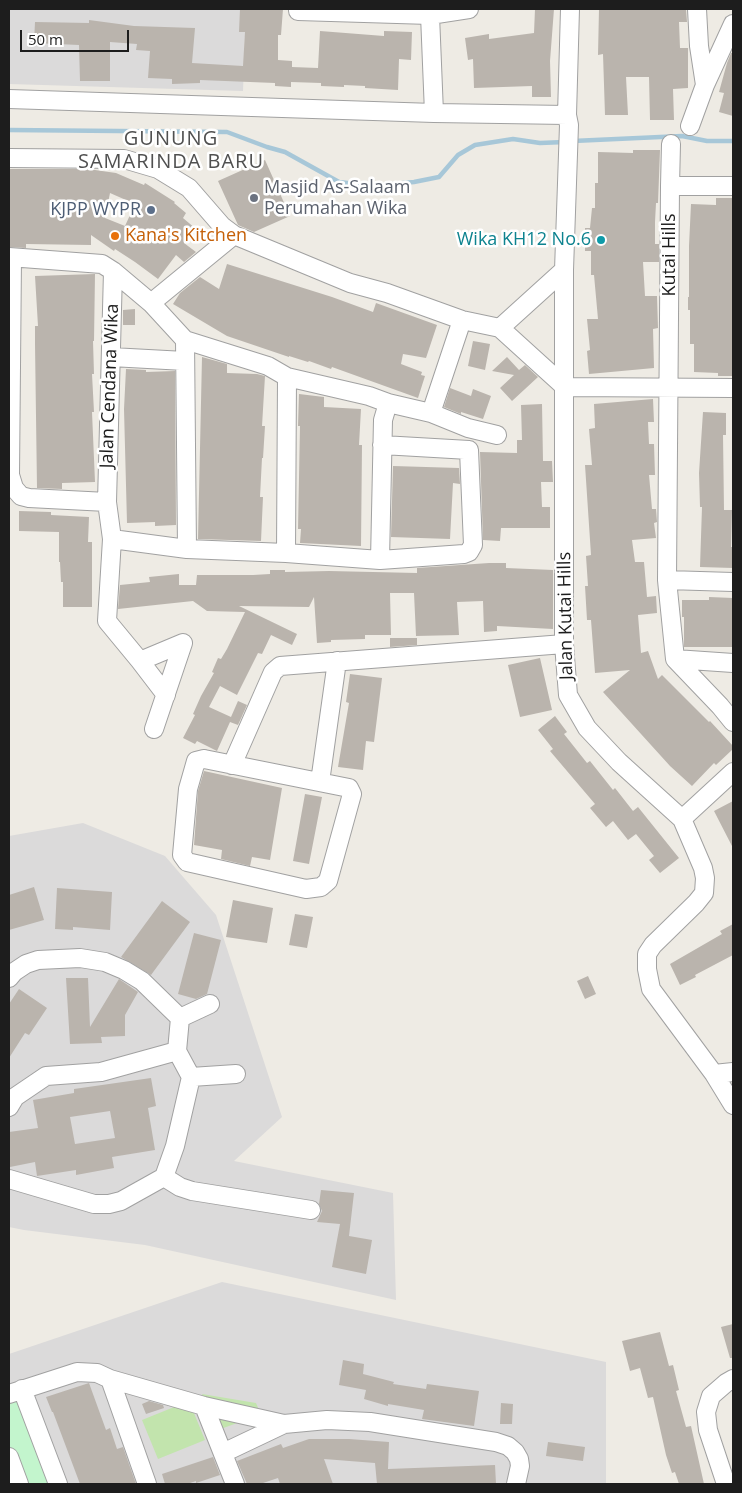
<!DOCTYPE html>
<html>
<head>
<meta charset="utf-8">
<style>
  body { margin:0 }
  #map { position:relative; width:742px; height:1493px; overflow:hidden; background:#eeebe4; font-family:"Open Sans",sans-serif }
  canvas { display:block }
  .frame { position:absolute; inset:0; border:10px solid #1d1d1d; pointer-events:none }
  .scale { position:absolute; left:20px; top:30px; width:109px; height:22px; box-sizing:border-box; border:2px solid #1d1d1d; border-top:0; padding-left:6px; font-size:15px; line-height:18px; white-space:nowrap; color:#1d1d1d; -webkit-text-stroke:4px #fff; paint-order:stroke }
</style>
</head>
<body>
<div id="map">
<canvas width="742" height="1493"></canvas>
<div class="frame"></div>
<div class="scale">50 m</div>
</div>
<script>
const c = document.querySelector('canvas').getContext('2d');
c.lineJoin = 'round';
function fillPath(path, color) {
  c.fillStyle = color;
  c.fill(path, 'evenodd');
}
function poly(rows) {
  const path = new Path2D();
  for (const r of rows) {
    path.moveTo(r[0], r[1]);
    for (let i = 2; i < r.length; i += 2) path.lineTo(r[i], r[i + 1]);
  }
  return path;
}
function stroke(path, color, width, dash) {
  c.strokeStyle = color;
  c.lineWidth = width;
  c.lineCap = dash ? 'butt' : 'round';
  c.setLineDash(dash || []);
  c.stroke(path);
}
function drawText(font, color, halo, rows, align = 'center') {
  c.font = font + ' "Open Sans",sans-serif';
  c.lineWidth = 5;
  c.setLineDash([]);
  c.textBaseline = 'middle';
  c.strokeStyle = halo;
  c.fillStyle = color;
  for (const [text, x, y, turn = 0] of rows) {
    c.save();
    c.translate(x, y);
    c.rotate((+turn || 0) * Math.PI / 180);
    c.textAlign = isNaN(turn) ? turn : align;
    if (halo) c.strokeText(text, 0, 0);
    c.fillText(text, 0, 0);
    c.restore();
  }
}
const residential = poly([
  [9,9,246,9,243,91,9,84],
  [83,823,165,856,216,915,282,1117,234,1161,393,1193,396,1300,145,1245,24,1230,9,1227,9,836],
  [222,1282,606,1362,606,1484,9,1484,9,1354]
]);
const grass = poly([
  [202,1394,256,1403,259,1410,259,1415,218,1430],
  [189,1401,205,1440,158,1459,142,1420]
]);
const park = poly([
  [15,1396,49,1484,24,1484,9,1444,9,1398]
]);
const stream = poly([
  [9,130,227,132,267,147,285,152,339,182,373,186,414,182,439,177,458,155,475,145,513,139,540,143,565,142],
  [573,141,682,136,707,141,733,141]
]);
const building = poly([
  [240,9,283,9,281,35,278,35,278,60,292,61,292,67,318,68,320,31,384,36,384,31,412,32,411,60,399,59,398,90,365,88,365,86,344,85,344,87,321,86,321,83,291,82,291,87,275,86,275,83,200,80,200,83,172,84,172,79,148,78,150,51,136,50,137,44,110,42,110,81,80,81,79,45,34,43,35,22,89,23,89,20,134,26,195,28,192,63,243,66,245,32,239,32],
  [535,9,554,9,550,61,551,97,532,97,532,86,474,88,473,59,468,60,465,38,489,34,489,39,534,33],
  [599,9,686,9,687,22,679,22,680,48,688,48,688,88,673,89,674,120,650,120,649,77,626,77,628,115,605,115,603,54,598,55],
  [731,53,733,53,733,116,719,112,724,93,719,92,727,63],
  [633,150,660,150,658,203,656,203,655,222,655,244,659,244,659,262,643,262,645,296,657,296,658,328,653,329,654,368,589,374,587,351,590,350,587,319,598,319,594,275,591,275,591,251,585,251,585,228,590,228,592,208,595,208,595,183,598,183,598,152,633,153],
  [265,160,290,216,254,232,238,225,218,181],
  [9,169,88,169,116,173,144,185,145,183,175,202,174,203,186,213,183,218,196,229,184,243,196,252,184,262,176,255,158,279,135,262,115,249,114,251,91,235,91,245,26,244,26,248,9,247],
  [110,193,135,204,125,226,105,218],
  [716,198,733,198,733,376,718,376,718,373,694,372,694,344,690,344,690,310,688,310,688,297,689,297,689,246,691,204,716,205],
  [227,264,332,297,373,312,376,303,437,325,426,358,403,354,401,364,422,372,421,375,425,376,418,398,332,367,331,369,309,361,308,362,289,356,289,357,227,336,173,304,180,293,200,277,219,289],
  [95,274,94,341,93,341,94,374,92,374,94,412,92,412,95,482,62,483,62,489,37,488,35,344,35,326,38,326,35,276],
  [135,309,135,325,123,325,123,310],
  [473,341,490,344,485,370,468,366],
  [202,357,227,364,227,373,257,374,265,376,262,426,265,426,263,458,262,458,260,497,263,497,261,541,198,539],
  [507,357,519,370,525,365,538,377,512,401,500,388,514,375,492,371],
  [126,369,146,370,146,372,175,371,176,525,155,526,155,522,127,523,124,409],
  [450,388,471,396,473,389,491,396,483,419,461,412,461,414,444,407],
  [299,394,324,397,324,407,361,409,359,445,362,445,361,546,300,543,301,529,298,529,300,426,298,426],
  [653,399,654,422,648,422,649,444,654,444,655,475,649,475,652,509,656,509,657,522,654,523,656,538,632,540,635,562,644,562,647,597,656,596,657,613,638,615,641,653,648,651,658,679,662,675,709,722,710,721,733,746,733,749,716,765,714,763,692,786,670,766,603,692,630,670,595,673,591,620,587,620,585,586,588,586,586,556,591,555,585,465,592,465,589,429,595,428,594,404],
  [542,404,543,461,552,461,553,482,541,482,542,507,550,507,550,528,501,528,500,541,483,540,480,452,517,453,517,440,522,440,521,405],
  [703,412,726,413,726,435,723,435,724,510,732,510,731,547,733,547,733,568,700,567,702,507,700,507,699,473],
  [393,466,459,468,460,484,453,483,450,539,391,537],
  [19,511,51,512,51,515,89,517,88,542,92,542,92,607,63,607,63,582,61,582,60,562,59,562,59,532,19,531],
  [489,563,506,563,506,568,553,570,553,629,497,626,497,631,484,632,483,601,457,602,459,635,416,636,414,593,390,593,391,635,365,635,365,639,331,640,331,642,317,643,314,597,309,607,239,606,297,634,292,645,271,635,262,654,258,653,237,695,220,686,209,707,231,717,238,701,247,705,238,725,230,722,217,751,197,741,195,744,183,738,195,715,193,714,201,696,214,673,212,672,218,658,221,659,227,649,245,612,207,611,193,601,118,609,120,585,150,582,149,577,179,574,179,585,196,585,197,575,253,575,270,574,270,570,285,570,285,572,329,571,417,573,417,568],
  [709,597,733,598,733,647,684,647,684,617,682,617,682,600,709,600],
  [390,638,417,638,417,645,390,647],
  [540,658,552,710,520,717,508,665],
  [350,674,382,678,374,742,366,741,363,770,338,767,349,703,346,702],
  [555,716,567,732,564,734,587,763,590,761,613,790,615,788,633,811,638,807,679,858,660,873,649,860,654,856,636,834,628,840,613,821,606,827,590,808,595,804,550,751,553,749,538,730],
  [204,771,282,788,270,860,252,857,250,866,221,859,222,850,194,845,198,791],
  [305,794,322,797,309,864,293,861],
  [733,801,733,848,714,811],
  [34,887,44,920,9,930,9,895],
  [57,888,112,892,110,930,73,927,73,930,55,929],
  [233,900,273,908,267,943,226,937],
  [162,901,190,922,151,975,121,957],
  [295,914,313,917,307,948,289,945],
  [733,924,733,955,695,975,696,977,680,985,670,964,722,934,720,931],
  [194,933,221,940,207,994,196,999,178,994],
  [588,976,596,994,585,999,577,981],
  [66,978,88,978,90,1027,119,979,138,992,125,1015,125,1036,101,1037,102,1043,70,1044],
  [19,989,47,1008,29,1035,25,1033,9,1058,9,1004],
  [151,1078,156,1106,148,1108,155,1150,112,1157,114,1168,76,1175,76,1170,37,1176,35,1162,10,1167,9,1132,38,1128,33,1100,74,1093,74,1089],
  [110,1111,115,1138,75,1144,70,1117],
  [321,1190,354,1193,349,1236,372,1240,366,1274,332,1267,340,1224,317,1222,322,1211,319,1204],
  [733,1324,733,1358,730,1358,721,1327],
  [660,1332,669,1366,673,1365,679,1390,676,1391,686,1427,691,1426,704,1484,679,1484,675,1472,672,1473,666,1455,653,1397,648,1398,640,1368,630,1371,622,1341],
  [343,1360,364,1364,363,1374,394,1382,393,1384,426,1389,427,1384,479,1391,474,1426,422,1419,424,1410,388,1404,388,1406,364,1399,366,1390,339,1385],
  [89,1383,106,1430,110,1428,117,1449,123,1447,136,1484,80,1484,53,1412,52,1412,46,1397],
  [149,1401,163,1405,164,1408,146,1414,142,1404],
  [501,1403,513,1404,512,1424,500,1424],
  [309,1439,349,1439,389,1442,388,1469,495,1465,496,1484,377,1484,375,1463,324,1459,333,1484,280,1484,278,1478,260,1484,247,1484,237,1461,281,1444,283,1448],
  [548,1442,585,1447,583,1461,546,1456],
  [213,1457,220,1475,196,1483,196,1481,187,1484,165,1484,162,1474]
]);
const minor = poly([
  [298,9,298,11,430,15,430,9],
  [570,9,567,115,569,125,564,270,564,644,568,695,587,728,619,762,682,819,703,868,705,878,704,893,696,903,653,945,647,954,647,969,651,989,714,1074,733,1105],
  [705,85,733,24],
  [9,99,434,113,567,115],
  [434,113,430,15,469,9],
  [690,126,705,85,699,46,697,9],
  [9,158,124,159,158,169,189,188,222,226,234,235,350,283,387,293,462,320,500,328,565,387,733,388],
  [670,186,671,144],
  [733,186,670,186,667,580,675,659,720,706,733,722],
  [9,257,102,264,113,271,151,303,234,235],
  [12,258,10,475,14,488,21,496,29,498,107,502,113,271],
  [500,328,564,270],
  [185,340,268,366,287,377,286,553,187,549],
  [111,357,185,361],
  [388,403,431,413,468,428,497,435],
  [431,413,462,320],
  [107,502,112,539,187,549,185,340,151,303],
  [112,539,107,621,140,661],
  [286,553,380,560,383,420,388,403,369,396,287,377],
  [380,560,464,554,469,552,473,545,469,450,382,445],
  [667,580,733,582],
  [675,659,733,663],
  [154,729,183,643,140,661,166,695],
  [204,759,349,788,352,794,328,881,321,887,306,889,187,862,182,855,188,789,196,761,204,759],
  [232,765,273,672,280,666,564,644],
  [320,782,337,661],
  [682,819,733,772],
  [9,978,14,972,26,964,38,960,80,958,105,962,124,970,142,981,180,1018,177,1051,191,1077,175,1146,164,1177,121,1201,109,1204,94,1204,9,1179],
  [180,1018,210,1004],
  [714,1074,733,1072],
  [191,1077,236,1074],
  [9,1107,15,1097,46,1076,101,1072,177,1051],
  [164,1177,180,1187,192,1191,311,1210],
  [110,1379,147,1484],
  [22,1389,58,1484],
  [9,1394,77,1372,97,1373,110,1379,204,1406,284,1424],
  [204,1406,235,1484],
  [223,1453,284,1424,327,1420,370,1422,496,1442,508,1446,515,1452,519,1459,520,1466,516,1484],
  [9,1457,19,1484],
  [726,1484,708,1430,706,1412,711,1396,726,1383,733,1379]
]);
const markers = [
  [254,198,5,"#6b7280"],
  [151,210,5,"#5c6f8a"],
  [115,236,5,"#e8710a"],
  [601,240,5,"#0f9aa8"]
];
const worshipNames = [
  ["Masjid As-Salaam",264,188],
  ["Perumahan Wika",264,209]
];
const serviceNames = [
  ["KJPP WYPR",141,210]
];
const foodNames = [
  ["Kana's Kitchen",125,236]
];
const cultureNames = [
  ["Wika KH12 No.6",591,240]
];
const streetNames = [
  ["Kutai Hills",670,255,-90],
  ["Jalan Cendana Wika",110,386,-88],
  ["Jalan Kutai Hills",566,616,-91]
];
const quarterNames = [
  ["GUNUNG",171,139],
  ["SAMARINDA BARU",171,162]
];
fillPath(residential, '#dbdada');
fillPath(grass, '#c2e4ad');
fillPath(park, '#c3f5cd');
stroke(stream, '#a7c7d8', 4.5);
fillPath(building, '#bab4ad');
stroke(minor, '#a1a1a1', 20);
stroke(minor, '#fff', 18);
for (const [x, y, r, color] of markers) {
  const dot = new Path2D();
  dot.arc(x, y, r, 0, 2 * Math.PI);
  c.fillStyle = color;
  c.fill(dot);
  stroke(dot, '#fff', 2);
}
drawText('18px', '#5b616d', '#fff', worshipNames, 'left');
drawText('18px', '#4e5e75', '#fff', serviceNames, 'right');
drawText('18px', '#c56008', '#fff', foodNames, 'left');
drawText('18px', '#0d838f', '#fff', cultureNames, 'right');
drawText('18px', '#1d1d1d', '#fff', streetNames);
c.letterSpacing = '1px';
drawText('20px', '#505050', '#fff', quarterNames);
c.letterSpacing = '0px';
</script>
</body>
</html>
